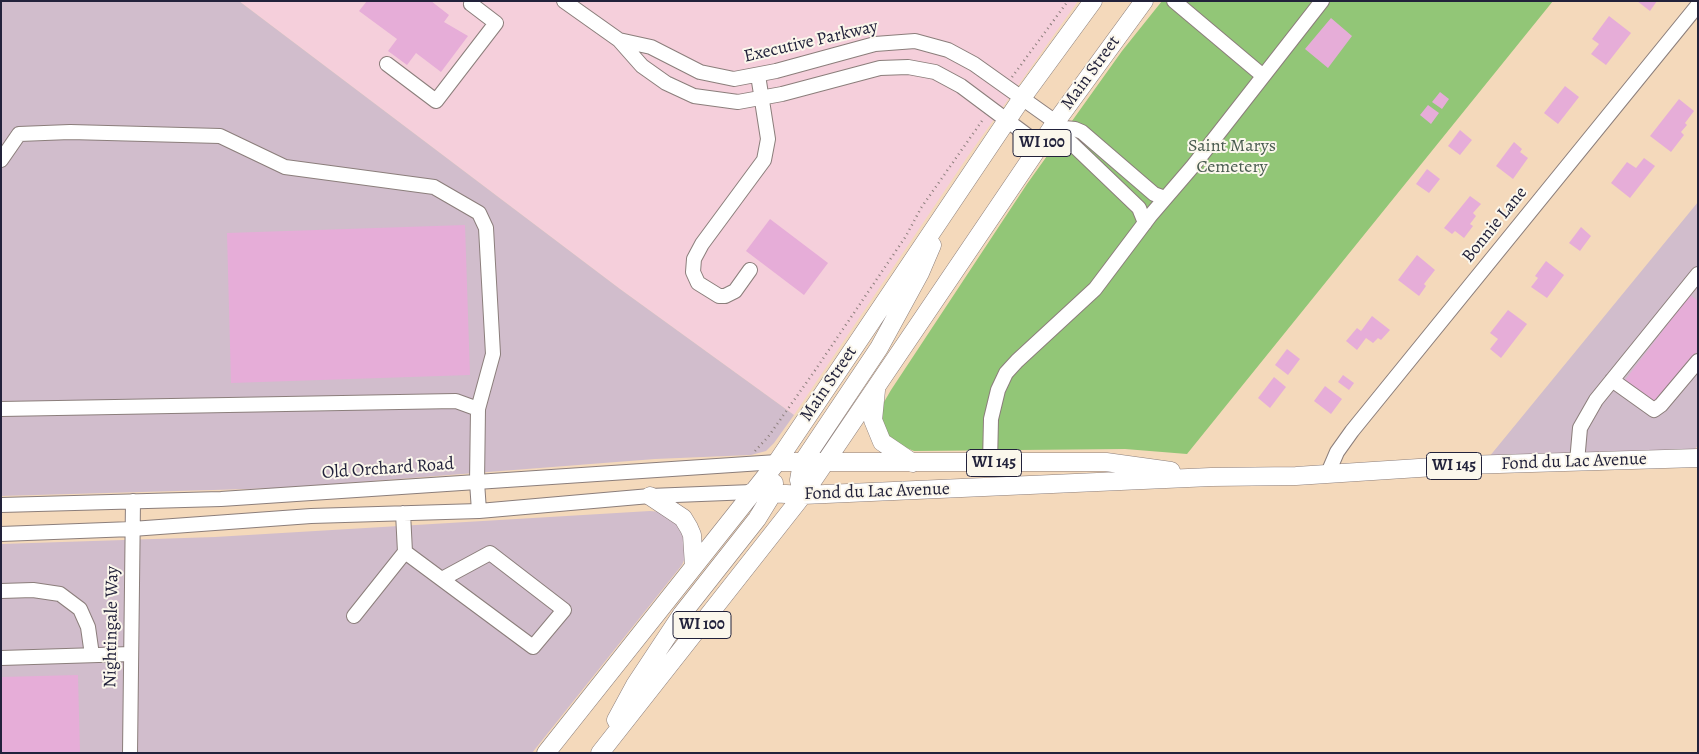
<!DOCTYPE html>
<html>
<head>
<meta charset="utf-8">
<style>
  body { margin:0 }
  #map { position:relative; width:1699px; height:754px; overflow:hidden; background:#f4d9bb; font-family:Alegreya,serif }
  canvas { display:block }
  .frame { position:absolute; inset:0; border:2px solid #22223b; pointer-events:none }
</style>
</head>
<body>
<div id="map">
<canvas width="1699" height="754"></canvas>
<div class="frame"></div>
</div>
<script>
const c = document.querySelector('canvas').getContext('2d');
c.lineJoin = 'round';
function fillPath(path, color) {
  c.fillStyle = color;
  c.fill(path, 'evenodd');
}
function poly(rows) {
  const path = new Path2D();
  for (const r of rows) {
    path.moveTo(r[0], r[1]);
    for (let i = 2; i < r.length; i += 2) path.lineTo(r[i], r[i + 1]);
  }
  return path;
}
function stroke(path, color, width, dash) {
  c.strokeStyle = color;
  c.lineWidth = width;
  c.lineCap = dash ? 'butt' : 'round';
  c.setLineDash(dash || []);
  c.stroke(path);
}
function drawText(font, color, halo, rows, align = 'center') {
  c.font = font + ' Alegreya,serif';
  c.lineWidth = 4;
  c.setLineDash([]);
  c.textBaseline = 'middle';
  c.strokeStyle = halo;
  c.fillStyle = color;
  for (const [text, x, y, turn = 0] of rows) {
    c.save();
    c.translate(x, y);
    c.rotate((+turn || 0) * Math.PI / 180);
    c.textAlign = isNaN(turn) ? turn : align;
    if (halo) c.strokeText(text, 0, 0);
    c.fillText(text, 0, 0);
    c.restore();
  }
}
const built = poly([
  [239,1,1078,1,968,156,794,415,620,289]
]);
const industrial = poly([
  [1,1,239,1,620,289,794,415,774,443,766,451,751,455,655,459,283,488,1,496],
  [1698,202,1698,445,1695,449,1489,457],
  [650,511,662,512,672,519,686,534,687,553,682,565,532,753,1,753,1,544,215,537]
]);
const green = poly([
  [1162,1,1553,1,1187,454,1125,449,914,451,890,441,883,427,881,415,884,402,891,390,1027,184,1122,51]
]);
const building = poly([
  [367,1,431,1,449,15,444,22,468,36,441,72,416,53,407,65,388,51,397,39,359,11],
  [1637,1,1657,1,1650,11],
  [1609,16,1631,33,1606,65,1591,54,1599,44,1592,39],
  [1331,18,1352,36,1328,68,1305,49],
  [1565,86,1579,97,1558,124,1544,113],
  [1440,92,1449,99,1442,109,1432,102],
  [1679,99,1694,111,1685,123,1687,125,1681,132,1684,135,1671,152,1650,136],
  [1428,105,1439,113,1431,124,1420,115],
  [1460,130,1472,140,1460,155,1448,146],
  [1514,142,1522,149,1520,152,1528,158,1513,179,1496,166],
  [1644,158,1655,166,1630,198,1611,183,1627,162,1636,168],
  [1427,169,1440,179,1429,193,1416,184],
  [1470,196,1481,204,1473,213,1476,216,1470,224,1473,226,1464,238,1455,231,1452,234,1444,228],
  [770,219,828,263,804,295,746,251],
  [465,225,470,375,231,383,227,233],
  [1581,227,1591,236,1580,251,1569,243],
  [1417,255,1435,270,1424,284,1426,286,1419,296,1398,280],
  [1546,261,1564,275,1547,298,1531,287,1538,278,1535,276],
  [1690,295,1698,301,1698,350,1656,404,1625,380],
  [1508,310,1527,324,1501,358,1490,349,1498,339,1490,333],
  [1372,316,1390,330,1381,340,1378,338,1373,343,1366,338,1357,350,1346,341,1357,328,1361,331],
  [1287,349,1300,359,1288,375,1275,365],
  [1343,375,1354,383,1349,390,1338,382],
  [1274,377,1286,387,1270,408,1258,398],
  [1325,386,1342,399,1331,414,1314,401],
  [78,675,80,753,1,753,1,677]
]);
const path = poly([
  [1012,77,1068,1],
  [755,451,768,437,816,369,906,236,921,208,984,118]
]);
const minor = poly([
  [564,1,619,40,642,66,666,83,694,96,738,102,782,94,880,68,908,67,935,72,961,86,1040,145],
  [1174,1,1262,75],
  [619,40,651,47,700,72,734,79,776,71,875,44,915,41,948,50,974,64,1064,128,1075,129,1082,132,1154,194,1165,198],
  [387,64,436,101,496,23,471,4,472,1],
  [1064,128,1067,139,1139,208,1145,223],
  [1,160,19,134,70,132,220,136,285,167,434,187,479,213,486,228,493,354,478,409,477,482,479,511],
  [750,270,735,291,725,296,719,296,698,283,693,272,694,259,702,244,764,160,768,139,758,75],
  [1612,380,1654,410,1661,405,1698,361],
  [1,409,456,401,478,409],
  [1577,462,1580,428,1596,400,1698,274],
  [990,463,991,419,998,390,1006,373,1017,361,1095,289,1150,216,1193,166,1322,1],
  [1328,473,1337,452,1352,431,1698,5],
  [1,505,221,499,777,462],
  [1,534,132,529,311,516,479,511,650,496,752,492],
  [405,552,533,647,564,610,490,553,442,579],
  [1,591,33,590,60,594,80,609,88,627,92,655],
  [354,616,405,552,403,513],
  [1,658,131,654],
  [130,753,133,501]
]);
const major = poly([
  [876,390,873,420,882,442,913,463],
  [777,462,1106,462,1171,471],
  [752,492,803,495,1211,477,1296,476,1465,465,1698,458],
  [803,495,799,480,802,463,879,348,920,273,932,245],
  [650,496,683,518,689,528,692,535,694,566],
  [616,720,635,685,682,614,757,519,773,493,774,483],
  [546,753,777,462,1022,98,1093,1],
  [600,753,803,495,1055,123,1144,1]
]);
const shields = [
  [1042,143,58],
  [994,463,55],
  [1454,466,55],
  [702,625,58]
];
const shieldNames = [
  ["WI 100",1042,143],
  ["WI 145",994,463],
  ["WI 145",1454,466],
  ["WI 100",702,625]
];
const streetNames = [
  ["Executive Parkway",811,42,-13],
  ["Main Street",1091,73,-54],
  ["Bonnie Lane",1495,225,-51],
  ["Main Street",829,384,-56],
  ["Fond du Lac Avenue",1574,462,-2],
  ["Old Orchard Road",388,469,-4],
  ["Fond du Lac Avenue",877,492,-2],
  ["Nightingale Way",112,627,-89]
];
const parkNames = [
  ["Saint Marys",1232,147],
  ["Cemetery",1232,168]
];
fillPath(built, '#f5cfdb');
fillPath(industrial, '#d1bdcc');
fillPath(green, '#92c677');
fillPath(building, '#e6add8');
stroke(minor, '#8b7e7b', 16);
stroke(major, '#8b7e7b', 19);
stroke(path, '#8b7e7b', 2.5, [1, 4]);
stroke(minor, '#fff', 14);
stroke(major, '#fff', 18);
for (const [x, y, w] of shields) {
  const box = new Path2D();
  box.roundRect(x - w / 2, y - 13.5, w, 27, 4);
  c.fillStyle = '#fbf7ec';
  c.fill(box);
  stroke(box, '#22223b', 1);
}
drawText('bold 16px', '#22223b', null, shieldNames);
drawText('18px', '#22223b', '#fbf7ec', streetNames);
drawText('18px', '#495b50', '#fbf7ec', parkNames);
</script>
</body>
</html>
